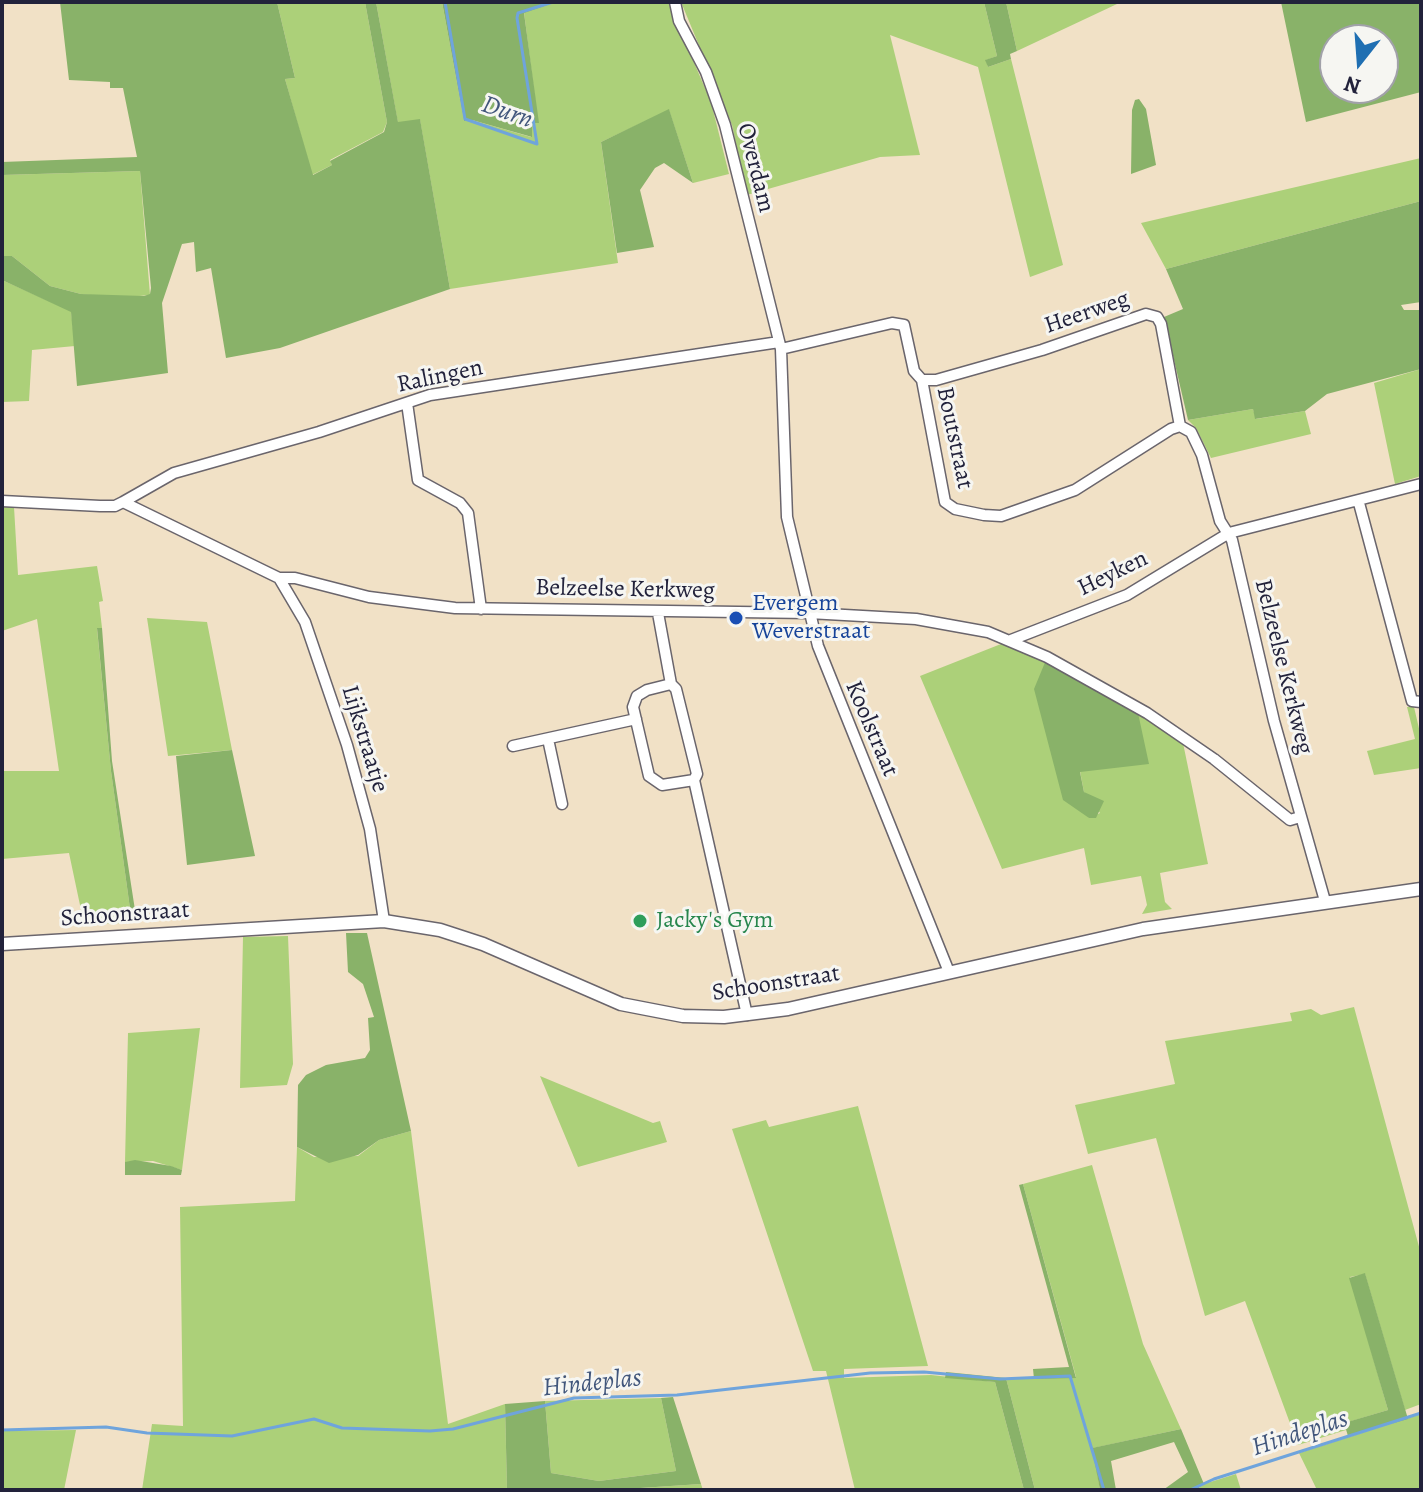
<!DOCTYPE html>
<html>
<head>
<meta charset="utf-8">
<style>
  body { margin:0 }
  #map { position:relative; width:1423px; height:1492px; overflow:hidden; background:#f1e1c6; font-family:Alegreya,serif }
  canvas { display:block }
  .frame { position:absolute; inset:0; border:4px solid #22223b; pointer-events:none }
  .north { position:absolute; left:1319px; top:24px; width:80px; height:80px; box-sizing:border-box; background:#f6f6f2; border:2px solid #a1a1a9; border-radius:50%; rotate:197deg; font-size:22px; font-weight:700; line-height:32px; text-align:center; color:#22223b }
  .north::after { content:''; display:block; margin:auto; width:28px; height:36px; background:#1f6fb2; clip-path:polygon(50% 0,100% 100%,50% 72%,0 100%) }
</style>
</head>
<body>
<div id="map">
<canvas width="1423" height="1492"></canvas>
<div class="frame"></div>
<div class="north">N</div>
</div>
<script>
const c = document.querySelector('canvas').getContext('2d');
c.lineJoin = 'round';
function fillPath(path, color) {
  c.fillStyle = color;
  c.fill(path, 'evenodd');
}
function poly(rows) {
  const path = new Path2D();
  for (const r of rows) {
    path.moveTo(r[0], r[1]);
    for (let i = 2; i < r.length; i += 2) path.lineTo(r[i], r[i + 1]);
  }
  return path;
}
function stroke(path, color, width, dash) {
  c.strokeStyle = color;
  c.lineWidth = width;
  c.lineCap = dash ? 'butt' : 'round';
  c.setLineDash(dash || []);
  c.stroke(path);
}
function drawText(font, color, halo, rows, align = 'center') {
  c.font = font + ' Alegreya,serif';
  c.lineWidth = 6;
  c.setLineDash([]);
  c.textBaseline = 'middle';
  c.strokeStyle = halo;
  c.fillStyle = color;
  for (const [text, x, y, turn = 0] of rows) {
    c.save();
    c.translate(x, y);
    c.rotate((+turn || 0) * Math.PI / 180);
    c.textAlign = isNaN(turn) ? turn : align;
    if (halo) c.strokeText(text, 0, 0);
    c.fillText(text, 0, 0);
    c.restore();
  }
}
const green = poly([
  [277,2,365,2,387,122,383,132,330,160,332,165,312,175,285,79,295,78],
  [376,2,442,2,464,121,472,120,531,137,532,123,538,122,524,12,556,2,668,2,711,102,729,174,693,183,669,110,601,142,618,263,450,289,420,120,398,123],
  [681,2,984,2,997,56,986,60,988,67,1011,59,1063,265,1030,277,978,67,890,35,920,155,880,157,747,195,732,125],
  [1006,2,1117,2,1117,4,1017,51],
  [1421,158,1421,201,1166,269,1141,223],
  [140,171,150,295,118,298,81,294,50,286,12,256,2,256,2,175],
  [2,280,71,311,75,346,32,350,29,401,2,402],
  [1421,369,1421,476,1395,484,1374,383],
  [1253,409,1256,419,1305,411,1311,434,1211,458,1196,428,1188,420],
  [2,506,14,507,18,575,97,566,103,601,99,602,102,628,97,629,111,771,132,923,84,924,69,853,2,859,2,771,59,771,37,619,2,631],
  [147,618,207,622,232,750,168,756],
  [1006,642,1046,660,1089,818,1100,813,1084,792,1080,771,1139,712,1183,743,1208,864,1160,873,1165,902,1172,909,1142,914,1147,905,1141,876,1091,885,1084,848,1002,869,920,676],
  [1407,707,1414,707,1421,737,1421,768,1374,775,1367,751,1415,739],
  [288,936,293,1064,287,1085,240,1088,243,937],
  [1354,1007,1421,1254,1421,1404,1405,1410,1365,1274,1350,1277,1388,1410,1345,1423,1346,1430,1298,1445,1245,1301,1205,1316,1156,1138,1088,1154,1075,1105,1175,1084,1165,1041,1292,1021,1290,1013,1311,1009,1321,1015],
  [200,1028,182,1170,153,1161,125,1162,128,1033],
  [540,1076,653,1123,660,1121,667,1142,578,1167],
  [858,1106,928,1366,844,1369,844,1378,931,1375,995,1382,1024,1490,855,1490,826,1371,813,1371,732,1129,766,1120,769,1127],
  [411,1131,448,1424,505,1404,507,1490,142,1490,152,1424,183,1426,180,1207,295,1201,297,1147,314,1157,358,1156,379,1140],
  [1092,1165,1143,1344,1181,1429,1093,1448,1100,1490,1035,1490,1006,1378,1076,1377,1023,1184],
  [661,1398,676,1471,599,1481,551,1473,545,1401],
  [1421,1414,1421,1490,1317,1490,1299,1453],
  [76,1430,64,1490,2,1490,2,1431],
  [1236,1474,1241,1490,1196,1490,1204,1484],
  [701,1484,703,1490,610,1490]
]);
const forest = poly([
  [60,2,277,2,295,78,285,79,313,175,332,165,330,161,384,132,387,122,365,2,376,2,398,122,420,119,450,289,280,348,226,358,211,268,196,272,194,242,182,244,162,303,168,373,77,386,71,312,2,280,2,256,12,256,50,286,81,294,144,296,150,294,151,288,140,171,2,175,2,162,137,157,123,88,110,88,110,82,69,80],
  [442,2,556,2,524,13,539,123,532,123,532,137,472,120,464,121],
  [984,2,1006,2,1017,51,1010,54,1011,59,988,67,985,60,997,56],
  [1281,2,1421,2,1421,92,1306,122],
  [1335,40,1383,40,1383,88,1335,88],
  [1139,99,1146,109,1156,165,1131,174,1132,110,1135,100],
  [669,109,693,183,664,163,655,168,640,190,654,247,617,253,601,142],
  [1421,201,1421,302,1401,305,1404,310,1421,310,1421,369,1327,394,1305,411,1255,419,1253,409,1188,420,1164,317,1183,309,1166,269],
  [97,628,102,628,112,761,137,923,132,923,111,771],
  [1046,660,1138,713,1149,764,1080,772,1084,792,1104,801,1096,818,1089,818,1063,800,1034,689],
  [232,750,255,856,187,865,176,756],
  [346,933,367,933,411,1131,379,1140,358,1155,329,1163,297,1147,298,1085,306,1075,326,1065,365,1058,370,1050,368,1018,374,1017,363,984,348,972],
  [135,1160,171,1166,182,1170,181,1175,125,1175,125,1162],
  [1023,1184,1076,1378,1034,1379,1033,1369,1069,1367,1019,1185],
  [1365,1273,1408,1419,1348,1436,1344,1423,1388,1410,1349,1278],
  [946,1372,1006,1378,1035,1490,1024,1490,995,1382,945,1378],
  [673,1397,701,1484,610,1490,507,1490,505,1404,545,1401,551,1473,599,1481,676,1471,661,1398],
  [1181,1429,1204,1484,1196,1490,1163,1490,1188,1472,1174,1442,1111,1461,1116,1490,1100,1490,1092,1448]
]);
const stream = poly([
  [445,2,465,119,537,144,517,18,518,13,553,2],
  [2,1430,106,1427,147,1433,232,1436,314,1419,342,1428,430,1431,453,1429,574,1398,677,1395,870,1373,924,1372,1000,1379,1070,1376,1104,1490],
  [1190,1490,1214,1479,1421,1413]
]);
const minor = poly([
  [675,2,679,21,706,72,725,125,781,349,787,517,818,646,949,972],
  [781,349,892,323,904,325,914,371,922,380,945,502,955,509,984,515,1001,516,1075,490,1171,429,1180,426,1191,432,1202,455,1220,521,1232,540,1274,721,1325,901],
  [922,380,936,380,1042,350,1146,314,1157,317,1161,324,1180,426],
  [407,403,418,480,460,503,468,513,481,609],
  [2,501,100,506,115,506,123,502,279,578,305,622,347,745,370,829,384,921],
  [123,502,174,473,319,432,430,395,779,342],
  [1359,503,1412,701,1421,702],
  [279,578,295,578,369,597,455,608,809,613,916,619,988,632,1047,657,1147,713,1214,759,1290,820,1300,817],
  [658,613,671,684,676,689,697,774,694,780,747,1015],
  [1011,640,1127,595,1229,533,1421,484],
  [671,684,647,690,637,696,633,707,649,776,662,785,694,780],
  [548,739,562,804],
  [513,746,636,719]
]);
const tertiary = poly([
  [2,944,384,921,440,930,483,944,621,1004,683,1016,724,1017,788,1009,1143,929,1421,889]
]);
const markers = [
  [736,618,8,"#1a4fb4"],
  [640,921,8,"#2e9e5b"]
];
const streetNames = [
  ["Overdam",755,168,76],
  ["Heerweg",1087,313,-19],
  ["Ralingen",440,377,-12],
  ["Boutstraat",954,438,78],
  ["Heyken",1113,574,-26],
  ["Belzeelse Kerkweg",625,590,1],
  ["Belzeelse Kerkweg",1283,667,76],
  ["Koolstraat",871,729,67],
  ["Lijkstraatje",364,739,73],
  ["Schoonstraat",125,915,-4],
  ["Schoonstraat",776,984,-9]
];
const transitNames = [
  ["Evergem",752,604],
  ["Weverstraat",752,632]
];
const leisureNames = [
  ["Jacky's Gym",656,921]
];
const waterNames = [
  ["Durn",507,113,19],
  ["Hindeplas",592,1384,-6],
  ["Hindeplas",1300,1434,-18]
];
fillPath(green, '#acd079');
fillPath(forest, '#89b269');
stroke(stream, '#6fa4dc', 3);
stroke(minor, '#6a656c', 13);
stroke(tertiary, '#6a656c', 15);
stroke(minor, '#fff', 10);
stroke(tertiary, '#fff', 12);
for (const [x, y, r, color] of markers) {
  const dot = new Path2D();
  dot.arc(x, y, r, 0, 2 * Math.PI);
  c.fillStyle = color;
  c.fill(dot);
  stroke(dot, '#f6f6f2', 3);
}
drawText('24px', '#22223b', '#f6f6f2', streetNames);
drawText('24px', '#164399', '#f6f6f2', transitNames, 'left');
drawText('24px', '#27864d', '#f6f6f2', leisureNames, 'left');
drawText('italic 26px', '#41567b', '#f6f6f2', waterNames);
</script>
</body>
</html>
